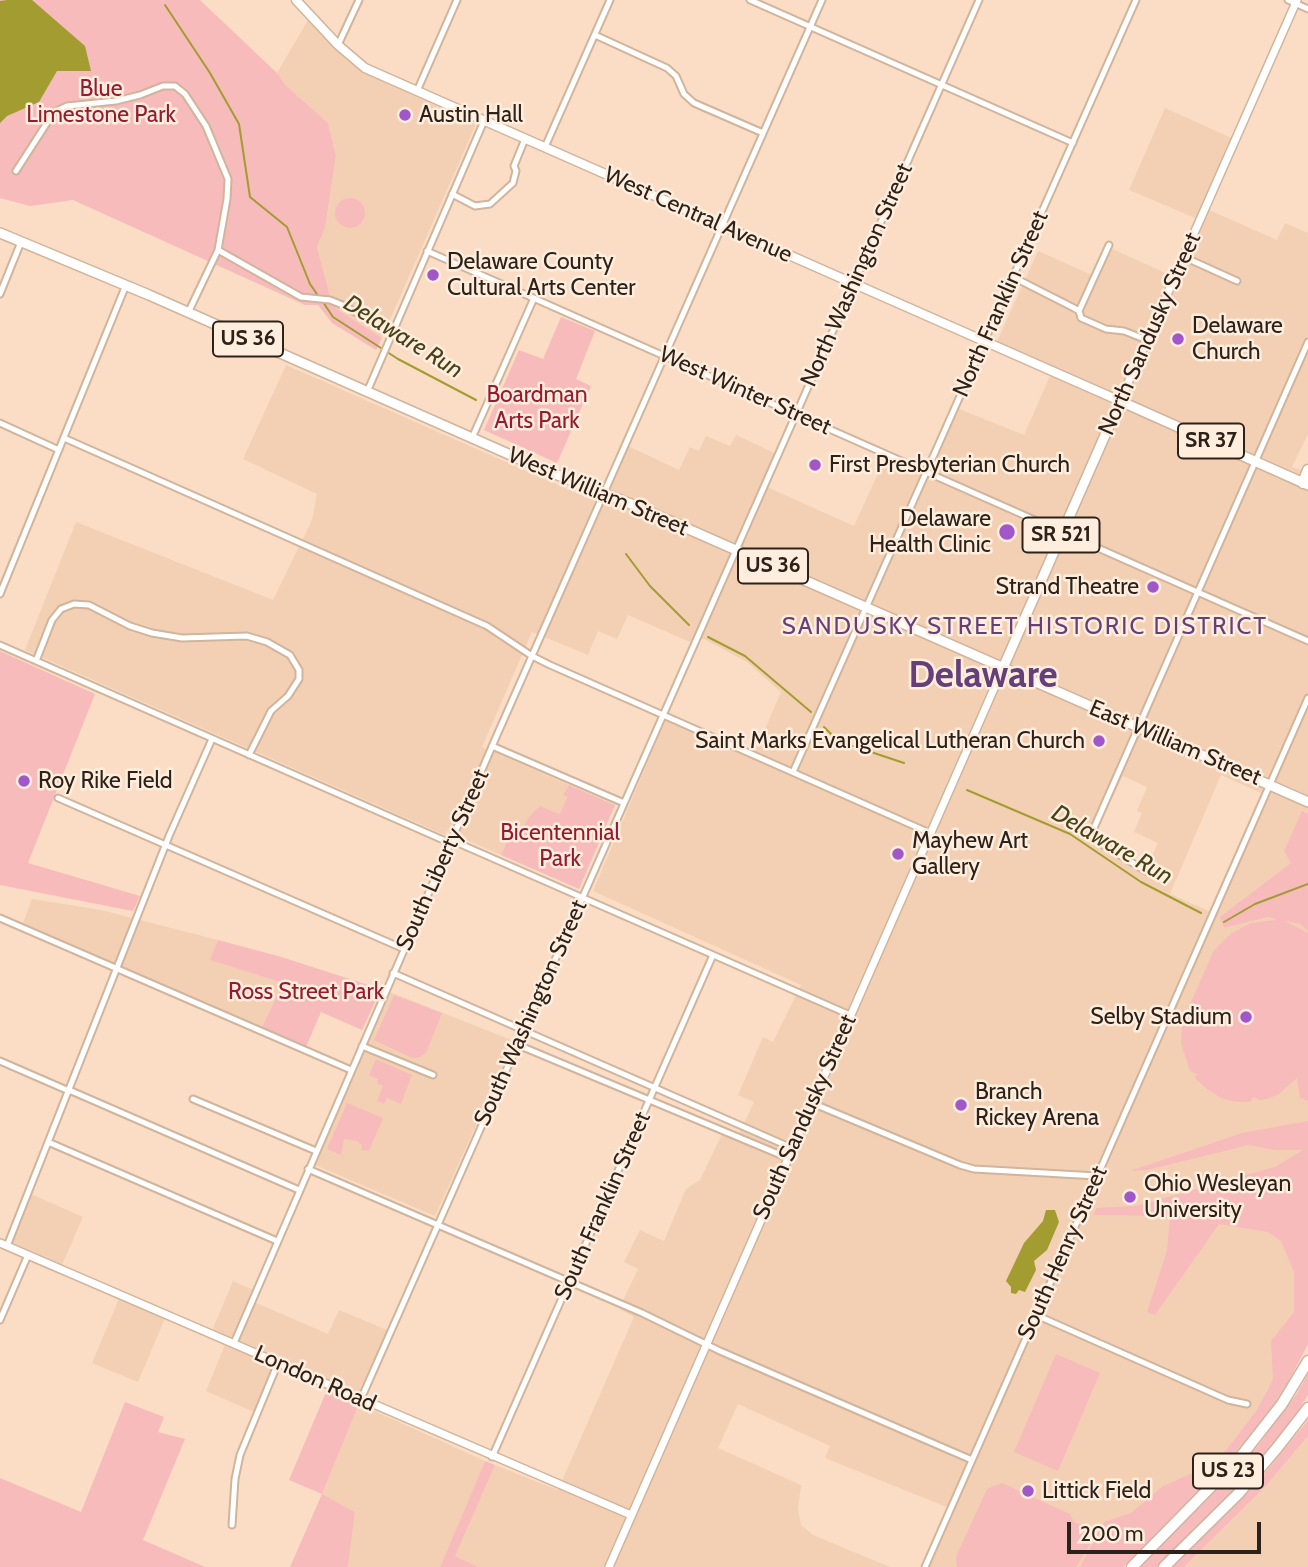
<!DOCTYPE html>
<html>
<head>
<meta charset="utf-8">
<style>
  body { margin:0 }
  #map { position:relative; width:1308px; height:1567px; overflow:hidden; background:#faddc4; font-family:Cabin,sans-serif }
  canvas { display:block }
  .scale { position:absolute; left:1067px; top:1522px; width:194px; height:32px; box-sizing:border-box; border:4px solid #2d2219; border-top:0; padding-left:9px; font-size:21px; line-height:24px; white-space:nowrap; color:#2d2219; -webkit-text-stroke:5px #ffedde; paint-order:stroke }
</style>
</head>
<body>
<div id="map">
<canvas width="1308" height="1567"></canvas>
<div class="scale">200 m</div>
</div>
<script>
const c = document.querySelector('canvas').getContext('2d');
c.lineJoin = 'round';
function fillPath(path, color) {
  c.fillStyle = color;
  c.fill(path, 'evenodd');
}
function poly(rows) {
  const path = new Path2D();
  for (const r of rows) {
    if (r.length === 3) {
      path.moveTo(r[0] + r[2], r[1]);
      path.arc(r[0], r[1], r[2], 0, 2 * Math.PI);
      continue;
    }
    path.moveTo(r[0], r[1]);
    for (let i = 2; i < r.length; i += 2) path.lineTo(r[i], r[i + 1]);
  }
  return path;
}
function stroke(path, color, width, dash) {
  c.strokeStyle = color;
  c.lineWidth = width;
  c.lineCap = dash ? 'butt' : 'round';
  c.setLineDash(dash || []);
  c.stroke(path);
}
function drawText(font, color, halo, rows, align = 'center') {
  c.font = font + ' Cabin,sans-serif';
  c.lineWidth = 5;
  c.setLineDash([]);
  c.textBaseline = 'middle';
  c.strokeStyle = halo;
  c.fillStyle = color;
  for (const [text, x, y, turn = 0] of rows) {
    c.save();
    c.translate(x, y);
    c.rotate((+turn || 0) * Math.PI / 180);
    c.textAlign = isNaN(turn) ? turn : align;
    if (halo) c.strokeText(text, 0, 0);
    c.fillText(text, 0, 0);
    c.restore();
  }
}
const built = poly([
  [308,20,345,58,365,73,476,124,382,338,337,309,330,296,317,247,325,228,336,156,328,123,284,85,277,73],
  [1165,108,1238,141,1209,210,1277,240,1285,223,1308,233,1308,434,1292,467,1308,472,1308,814,1303,812,1291,863,1225,928,1269,917,1300,924,1308,931,1308,1319,1256,1411,1216,1463,1106,1567,929,1567,954,1510,825,1458,830,1446,738,1404,718,1448,801,1485,798,1509,801,1525,813,1535,890,1567,478,1567,454,1556,495,1465,558,1490,634,1317,619,1309,638,1269,624,1262,640,1230,664,1241,686,1189,700,1180,722,1134,736,1140,754,1102,738,1095,763,1037,773,1042,801,985,593,891,668,714,755,752,781,692,747,662,704,639,690,642,628,615,617,639,598,631,588,655,532,632,482,747,569,785,564,795,567,797,560,814,548,809,519,833,516,840,509,837,501,855,447,831,445,835,25,650,76,522,273,600,312,520,317,494,243,459,286,365,590,499,609,488,628,446,679,470,690,447,699,451,706,436,730,446,736,435,781,456,767,487,854,526,885,458,924,476,954,407,1024,435,1053,369,996,344,1038,251,1092,275,1106,246,1170,275,1195,218,1129,190],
  [1221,775,1261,793,1209,911,1170,894],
  [1123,776,1147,787,1137,811,1142,813,1134,832,1158,843,1144,874,1091,842],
  [32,899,101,910,218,940,211,960,283,983,262,1027,23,923],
  [390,992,514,1041,435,1216,315,1165],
  [26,1192,83,1217,58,1274,1,1249],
  [233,1281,260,1293,256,1303,328,1334,339,1310,387,1330,355,1402,275,1368,256,1413,206,1391,225,1345,209,1338],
  [119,1299,165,1318,138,1382,92,1363],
  [359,1404,485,1461,440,1567,347,1567,355,1512,322,1494],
  [1308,1436,1308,1567,1184,1567,1265,1487]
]);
const green = poly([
  [0,0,200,0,277,73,285,85,328,123,336,156,325,228,317,247,330,296,337,309,382,338,376,350,332,323,318,305,305,305,73,200,30,206,0,198],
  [350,213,15],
  [561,317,595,331,576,379,591,386,557,463,484,430,519,350,543,359],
  [0,651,95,694,28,863,140,896,133,911,0,885],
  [569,785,615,805,579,889,501,855,509,837,516,839,529,817,540,806,560,814,567,797,563,795],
  [1302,811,1308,814,1308,931,1300,924,1285,921,1308,933,1308,1101,1300,1098,1297,1078,1279,1094,1267,1099,1260,1100,1253,1097,1250,1102,1236,1102,1221,1098,1207,1089,1195,1078,1197,1074,1190,1071,1181,1043,1182,1023,1213,952,1221,943,1232,933,1251,923,1277,920,1269,917,1224,928,1220,917,1291,863,1284,851],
  [218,940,278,956,381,989,362,1030,321,1012,306,1047,262,1027,283,983,210,960],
  [394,995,442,1013,426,1053,420,1057,412,1058,374,1040],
  [376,1059,412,1075,401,1104,387,1098,384,1104,377,1101,383,1086,377,1083,378,1079,369,1075],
  [347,1103,383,1118,369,1151,361,1150,362,1145,357,1141,344,1139,341,1155,327,1149],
  [1308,1121,1308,1344,1305,1350,1284,1390,1255,1430,1208,1483,1123,1567,1080,1567,1104,1522,1131,1513,1163,1486,1216,1463,1256,1411,1273,1380,1271,1341,1294,1312,1294,1272,1281,1241,1268,1232,1219,1224,1155,1315,1147,1312,1167,1251,1170,1216,1094,1215,1096,1208,1136,1206,1275,1167,1303,1150,1275,1150,1249,1145,1147,1170,1130,1171,1242,1133],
  [1056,1354,1100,1373,1058,1471,1014,1452],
  [1308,1374,1308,1395,1286,1430,1262,1459,1224,1501,1157,1567,1140,1567,1257,1447,1296,1395],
  [327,1390,359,1404,322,1494,355,1512,348,1565,347,1567,290,1567,322,1494,289,1480],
  [125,1402,164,1417,158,1432,185,1439,143,1540,205,1567,0,1567,0,1478,81,1512],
  [1308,1420,1308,1436,1265,1487,1184,1567,1173,1567,1257,1483],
  [485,1461,495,1465,455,1556,478,1567,440,1567],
  [1002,1483,1070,1514,1074,1522,1094,1530,1089,1539,1091,1543,1076,1567,957,1567,956,1557,987,1489]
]);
const water = poly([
  [7,0,32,0,85,46,91,71,57,71,39,102,7,116,0,123,0,1],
  [1046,1210,1055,1210,1059,1222,1047,1250,1034,1261,1036,1270,1025,1292,1019,1290,1016,1294,1011,1293,1011,1287,1006,1281,1024,1243,1043,1221]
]);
const stream = poly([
  [165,5,210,73,239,124,250,197,287,227,310,284,319,297],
  [323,302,333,317,398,359,476,400],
  [626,554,650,586,689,625],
  [708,637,745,656,811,712],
  [824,727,838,741,904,763],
  [967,790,1070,834,1141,882,1201,913],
  [1224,922,1255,904,1308,884]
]);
const minor = poly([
  [750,0,1073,143],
  [1288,0,1308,9],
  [595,35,667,68,676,76,684,94,694,103,763,133],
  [338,45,359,0],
  [417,91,457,0],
  [545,147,610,0],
  [16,171,54,112,67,106,116,101,140,95,163,86,175,86,185,94,206,126,228,179,227,199,218,250,188,313],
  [452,194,475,206,490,204,513,183,516,171,514,166,525,139],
  [218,250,301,297,330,300,345,306,391,333],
  [427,251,1308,641],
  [1184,257,1237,281],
  [1013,277,1074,308,1079,311,1081,318,1106,329,1124,331,1147,340],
  [0,294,21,242],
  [1079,311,1109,245],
  [367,392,484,121],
  [0,423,59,450],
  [64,438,487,626,532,656,550,665,930,833],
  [472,438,534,298],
  [0,594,126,285],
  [0,645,450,843],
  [36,661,52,620,61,609,74,604,89,605,130,626,152,633,182,638,247,636,267,642,290,655,299,670,299,679,288,696,271,711,249,755],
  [492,746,624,803],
  [793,772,1136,0],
  [58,798,404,949],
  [451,840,850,1015],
  [1149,873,1090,837,1308,342],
  [0,918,351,1070],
  [393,973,792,1148],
  [518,1045,788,1158],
  [362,1046,433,1075],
  [0,1061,69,1091],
  [69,1090,299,1190],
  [193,1099,316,1151],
  [812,1103,960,1165,974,1169,1097,1176],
  [48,1142,277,1241],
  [308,1169,642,1313,720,1351,972,1460],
  [7,1246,169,836,212,739],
  [1036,1315,1228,1400,1247,1404],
  [0,1320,28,1255],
  [234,1343,497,735,822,0],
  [361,1399,979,0],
  [492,1457,713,955],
  [232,1525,235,1479,240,1455,278,1363],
  [925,1567,1308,698]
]);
const tertiary = poly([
  [1120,401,1297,0],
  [0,1243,631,1515],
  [609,1567,1003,668]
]);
const secondary = poly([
  [296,0,338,45,365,68,1120,401]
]);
const trunk = poly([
  [0,233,149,295,540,468,636,506,1308,802],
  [1003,668,1120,401,1308,485]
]);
const motorway = poly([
  [1303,483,1308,470],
  [1132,1567,1242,1455,1282,1404,1308,1361],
  [1164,1567,1238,1494,1277,1448,1308,1408]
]);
const markers = [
  [405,115,7,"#a156c9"],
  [433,275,7,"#a156c9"],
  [1178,339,7,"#a156c9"],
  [815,465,7,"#a156c9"],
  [1007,532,9,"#a156c9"],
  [1153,587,7,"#a156c9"],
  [1099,741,7,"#a156c9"],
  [24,781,7,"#a156c9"],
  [898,854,7,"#a156c9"],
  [1246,1017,7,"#a156c9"],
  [961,1105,7,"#a156c9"],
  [1130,1197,7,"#a156c9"],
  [1028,1491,7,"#a156c9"]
];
const shields = [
  [248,339,70],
  [1211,441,66],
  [1061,535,77],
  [773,566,70],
  [1228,1471,70]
];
const shieldNames = [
  ["US 36",248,339],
  ["SR 37",1211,441],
  ["SR 521",1061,535],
  ["US 36",773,566],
  ["US 23",1228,1471]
];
const parkNames = [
  ["Blue",101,89],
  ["Limestone Park",101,115],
  ["Boardman",537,395],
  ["Arts Park",537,421],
  ["Bicentennial",560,833],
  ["Park",560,859],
  ["Ross Street Park",306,992]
];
const poiNames = [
  ["Austin Hall",419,115],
  ["Delaware County",447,262],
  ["Cultural Arts Center",447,288],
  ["Delaware",1192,326],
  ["Church",1192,352],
  ["First Presbyterian Church",829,465],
  ["Delaware",991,519,"right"],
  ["Health Clinic",991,545,"right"],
  ["Strand Theatre",1139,587,"right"],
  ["Saint Marks Evangelical Lutheran Church",1085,741,"right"],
  ["Roy Rike Field",38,781],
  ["Mayhew Art",912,841],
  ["Gallery",912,867],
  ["Selby Stadium",1232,1017,"right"],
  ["Branch",975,1092],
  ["Rickey Arena",975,1118],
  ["Ohio Wesleyan",1144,1184],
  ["University",1144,1210],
  ["Littick Field",1042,1491]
];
const streetNames = [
  ["West Central Avenue",698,215,24],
  ["North Washington Street",857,275,-66],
  ["North Franklin Street",1001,304,-66],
  ["North Sandusky Street",1150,334,-66],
  ["West Winter Street",745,391,24],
  ["West William Street",598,492,23],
  ["East William Street",1175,743,23],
  ["South Liberty Street",443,860,-66],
  ["South Washington Street",531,1013,-66],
  ["South Sandusky Street",805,1117,-66],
  ["South Franklin Street",603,1206,-66],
  ["South Henry Street",1063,1253,-66],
  ["London Road",315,1379,24]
];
const waterNames = [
  ["Delaware Run",403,337,32],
  ["Delaware Run",1112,845,30]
];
const neighbourhoodNames = [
  ["SANDUSKY STREET HISTORIC DISTRICT",1025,627]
];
const townNames = [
  ["Delaware",983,676]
];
fillPath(built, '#f3d0b3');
fillPath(green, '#f7bbbb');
fillPath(water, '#a29c31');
stroke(stream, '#a29c31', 2);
stroke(minor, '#d0b49c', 9);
stroke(tertiary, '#d0b49c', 10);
stroke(secondary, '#d0b49c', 11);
stroke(trunk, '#d0b49c', 12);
stroke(motorway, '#d0b49c', 13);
stroke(minor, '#fff', 5);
stroke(tertiary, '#fff', 7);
stroke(secondary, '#fff', 8);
stroke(trunk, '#fff', 9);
stroke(motorway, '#fff', 10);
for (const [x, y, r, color] of markers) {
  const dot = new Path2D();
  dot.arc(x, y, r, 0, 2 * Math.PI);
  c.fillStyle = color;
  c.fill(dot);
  stroke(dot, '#ffedde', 2.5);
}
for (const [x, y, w] of shields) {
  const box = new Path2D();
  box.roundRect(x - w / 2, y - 17.5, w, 35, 5);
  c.fillStyle = '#ffedde';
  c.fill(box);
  stroke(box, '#2d2219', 2);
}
drawText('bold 21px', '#2d2219', null, shieldNames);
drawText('23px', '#951c30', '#ffedde', parkNames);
drawText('23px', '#2d2219', '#ffedde', poiNames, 'left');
drawText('23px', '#2d2219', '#ffedde', streetNames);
drawText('italic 24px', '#454318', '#ffedde', waterNames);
c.letterSpacing = '2px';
drawText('24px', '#643f79', '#ffedde', neighbourhoodNames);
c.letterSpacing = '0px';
drawText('bold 37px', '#643f79', '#ffedde', townNames);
</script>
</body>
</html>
